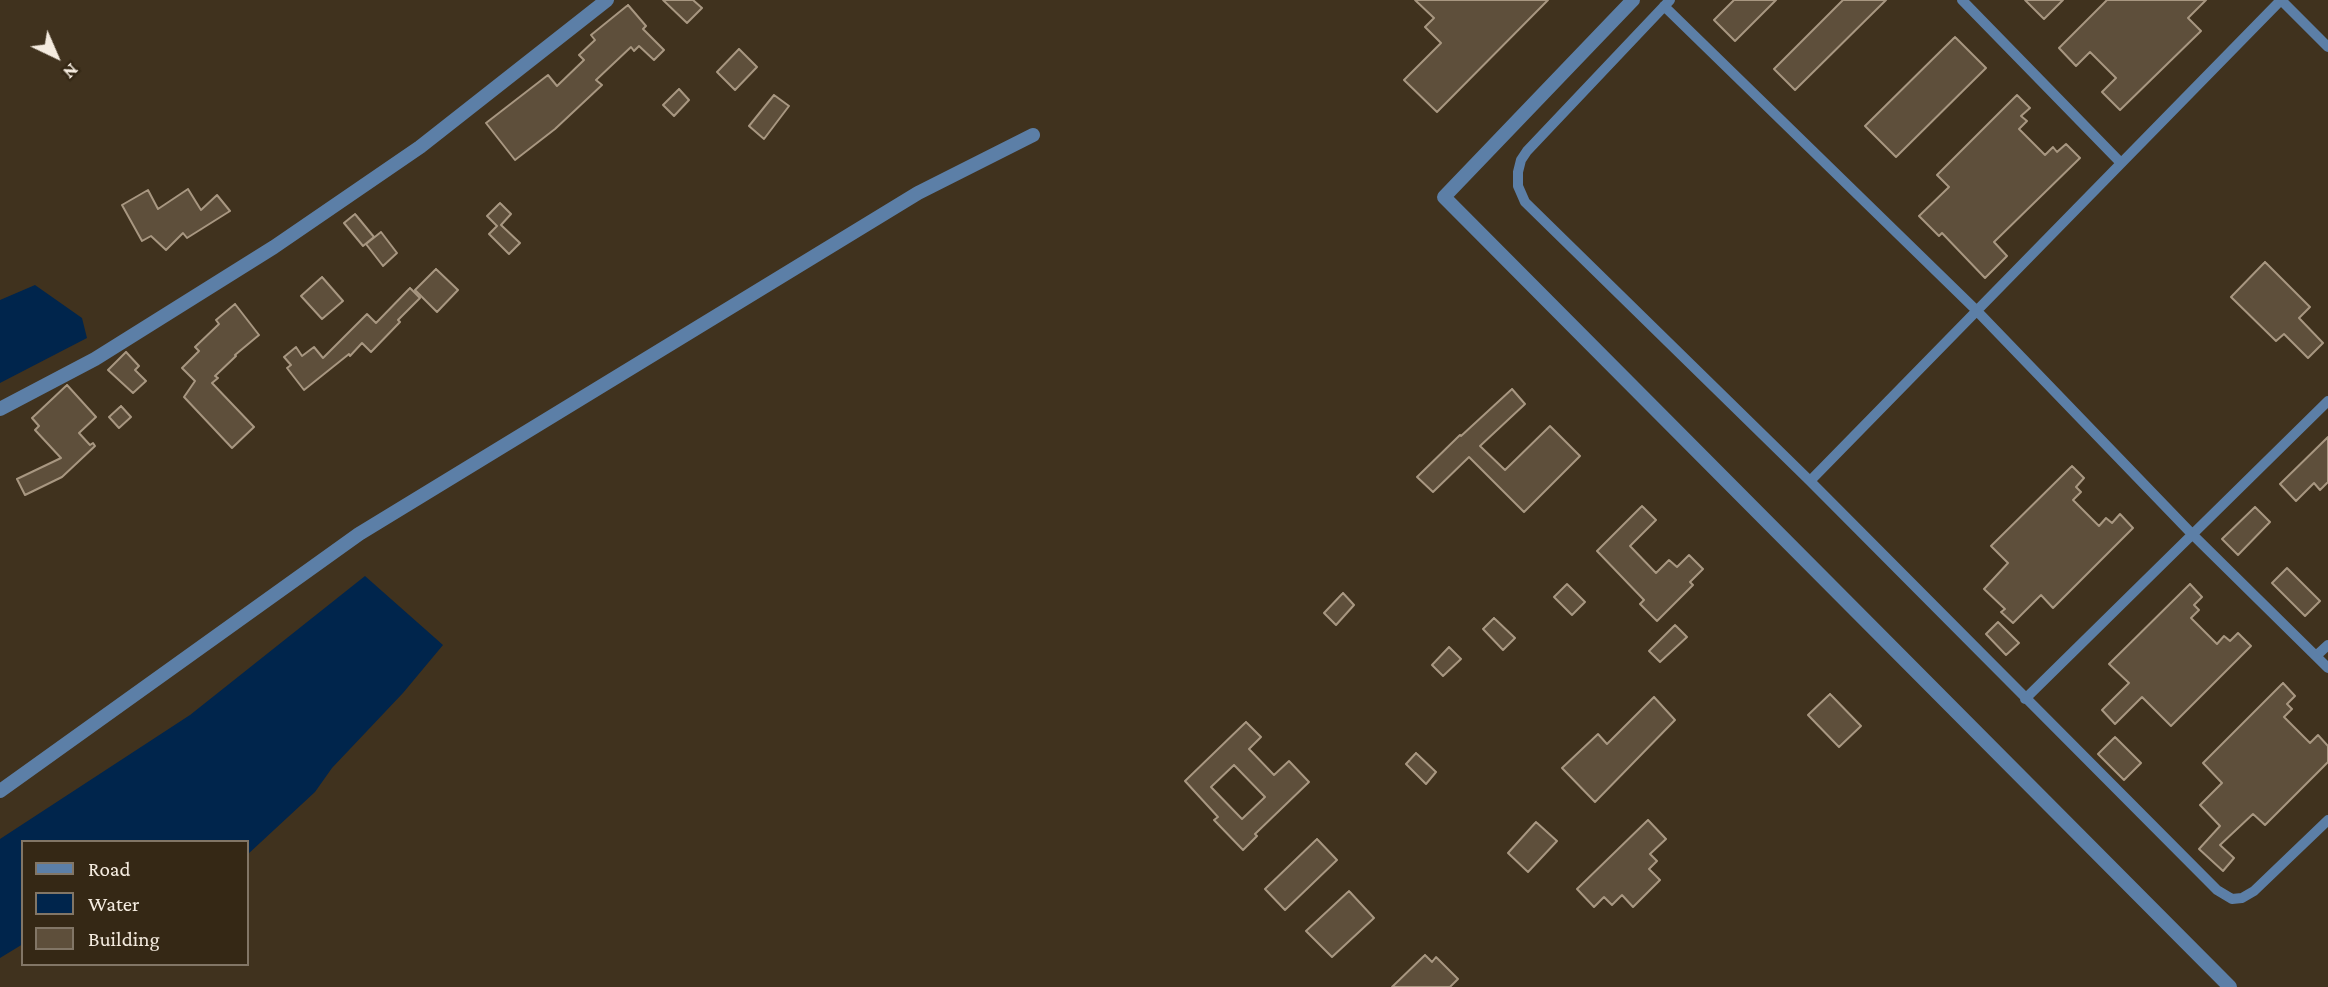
<!DOCTYPE html>
<html>
<head>
<meta charset="utf-8">
<style>
  body { margin:0 }
  #map { position:relative; width:2328px; height:987px; overflow:hidden; background:#40321e; font-family:"Crimson Pro",serif }
  canvas { display:block }
  .legend { position:absolute; left:21px; top:840px; width:228px; height:126px; box-sizing:border-box; background:#352815; border:2px solid #827666; margin:0; padding:9px 12px; list-style:none; font-size:21px; color:#f5ece0 }
  .legend li { display:flex; align-items:center; gap:14px; height:35px }
  .legend b { width:35px; border:2px solid #827666 }
  .north { position:absolute; left:21px; top:21px; width:70px; height:70px; -webkit-text-stroke:5px #352815; paint-order:stroke; rotate:136deg; font-size:19px; font-weight:700; line-height:28px; text-align:center; color:#f5ece0 }
  .north::after { content:''; display:block; margin:auto; width:24px; height:32px; background:#f5ece0; clip-path:polygon(50% 0,100% 100%,50% 72%,0 100%) }
</style>
</head>
<body>
<div id="map">
<canvas width="2328" height="987"></canvas>
<ul class="legend">
<li><b style="height:9px;background:#5c7fa7"></b>Road</li>
<li><b style="height:19px;background:#00254c"></b>Water</li>
<li><b style="height:19px;background:#5e4f3b"></b>Building</li>
</ul>
<div class="north">N</div>
</div>
<script>
const c = document.querySelector('canvas').getContext('2d');
c.lineJoin = 'round';
function fillPath(path, color) {
  c.fillStyle = color;
  c.fill(path, 'evenodd');
}
function poly(rows) {
  const path = new Path2D();
  for (const r of rows) {
    path.moveTo(r[0], r[1]);
    for (let i = 2; i < r.length; i += 2) path.lineTo(r[i], r[i + 1]);
  }
  return path;
}
function stroke(path, color, width, dash) {
  c.strokeStyle = color;
  c.lineWidth = width;
  c.lineCap = dash ? 'butt' : 'round';
  c.setLineDash(dash || []);
  c.stroke(path);
}
const water = poly([
  [35,285,82,318,87,338,0,383,0,300],
  [365,576,443,645,403,693,332,768,315,792,247,855,247,842,23,842,23,944,0,958,0,839,190,715]
]);
const building = poly([
  [663,0,693,0,702,8,687,23,663,0],
  [1415,0,1548,0,1437,112,1404,80,1441,43,1425,27,1434,18,1415,0],
  [1734,0,1776,0,1735,41,1714,20,1734,0],
  [1843,0,1886,0,1795,90,1774,69,1843,0],
  [2025,0,2063,0,2044,19,2025,0],
  [2107,0,2206,0,2188,18,2201,31,2120,110,2102,92,2116,78,2090,52,2076,66,2059,48,2107,0],
  [628,5,646,26,643,29,664,50,654,60,639,46,634,51,631,47,596,80,602,85,555,129,515,160,486,123,548,75,557,86,584,60,579,55,595,40,591,35,628,5],
  [1955,37,1986,68,1896,157,1865,126,1955,37],
  [739,49,757,67,735,90,717,72,739,49],
  [679,89,689,100,674,116,663,105,679,89],
  [774,95,789,106,764,139,749,126,774,95],
  [2017,95,2030,108,2021,116,2027,121,2019,129,2045,155,2053,147,2057,152,2066,144,2080,158,1994,242,2007,256,1985,278,1942,233,1939,236,1919,216,1949,187,1937,175,2017,95],
  [188,189,201,210,217,195,230,211,187,238,183,233,166,250,151,236,142,241,122,205,148,190,158,209,188,189],
  [500,203,511,214,501,225,520,243,509,254,489,234,497,226,487,216,500,203],
  [355,214,374,237,363,246,344,223,355,214],
  [381,232,397,253,383,266,366,244,381,232],
  [2265,262,2310,307,2299,318,2323,343,2308,358,2284,334,2276,341,2231,297,2265,262],
  [436,269,458,290,437,312,415,290,436,269],
  [322,277,343,301,322,319,301,296,322,277],
  [410,288,420,298,398,320,400,322,371,352,362,343,350,356,349,354,304,390,287,368,291,365,284,357,296,347,302,356,314,347,323,358,367,314,376,323,410,288],
  [235,304,259,335,235,355,236,356,215,376,218,378,212,383,254,427,232,448,184,397,195,381,182,368,199,351,195,347,219,324,216,320,235,304],
  [126,352,139,366,135,370,146,381,133,393,108,370,126,352],
  [67,385,96,417,79,433,90,445,93,443,95,446,62,477,25,495,17,479,61,458,35,430,39,426,32,418,67,385],
  [1512,389,1525,404,1480,446,1505,470,1550,426,1580,456,1524,512,1469,457,1433,492,1417,477,1460,435,1461,436,1512,389],
  [121,406,131,417,119,428,109,417,121,406],
  [2328,437,2328,482,2320,490,2314,483,2296,501,2280,484,2328,437],
  [2072,466,2084,478,2076,487,2081,492,2073,500,2099,526,2106,518,2112,523,2120,514,2133,528,2053,608,2041,595,2013,623,2001,612,2005,609,1984,589,2008,563,1991,546,2072,466],
  [1642,506,1656,520,1630,546,1656,573,1669,560,1677,567,1689,555,1703,569,1690,582,1693,585,1657,621,1640,604,1644,600,1597,551,1642,506],
  [2255,507,2270,522,2238,555,2222,539,2255,507],
  [2287,568,2320,601,2305,616,2272,583,2287,568],
  [1567,584,1585,602,1572,615,1554,597,1567,584],
  [2190,584,2202,597,2194,605,2199,610,2191,618,2217,644,2224,636,2230,641,2238,633,2251,646,2171,726,2142,697,2115,724,2102,710,2129,683,2109,664,2190,584],
  [1343,593,1354,605,1336,625,1324,613,1343,593],
  [1494,618,1515,638,1503,650,1483,629,1494,618],
  [1998,622,2019,643,2006,655,1986,634,1998,622],
  [1675,625,1687,637,1660,662,1649,651,1675,625],
  [1449,647,1461,659,1443,676,1432,665,1449,647],
  [2283,683,2295,696,2287,704,2292,709,2284,717,2310,743,2318,735,2328,746,2328,762,2265,825,2253,814,2220,845,2234,858,2223,871,2199,849,2220,826,2200,805,2222,783,2203,763,2283,683],
  [1830,694,1861,726,1839,747,1808,715,1830,694],
  [1654,697,1675,720,1595,802,1562,768,1598,734,1607,744,1654,697],
  [1246,722,1261,737,1249,749,1274,775,1289,761,1309,782,1255,834,1257,836,1243,850,1214,820,1218,817,1185,781,1246,722],
  [1234,765,1265,797,1242,819,1211,787,1234,765],
  [2115,737,2141,763,2124,780,2098,754,2115,737],
  [1416,753,1436,772,1426,784,1406,764,1416,753],
  [1648,820,1666,839,1650,854,1657,861,1649,869,1660,880,1633,907,1622,895,1612,905,1604,897,1594,907,1577,889,1648,820],
  [1536,822,1557,841,1528,872,1508,853,1536,822],
  [1317,839,1337,860,1285,910,1265,889,1317,839],
  [1349,891,1374,918,1332,957,1306,931,1349,891],
  [1425,955,1432,962,1436,957,1458,979,1450,987,1392,987,1425,955]
]);
const service = poly([
  [1670,0,1527,151,1521,160,1518,172,1518,186,1525,202,1810,481,2217,890,2232,899,2242,898,2254,891,2328,820],
  [1962,0,2121,163],
  [1664,6,1976,310,2191,533,2328,668],
  [1810,481,2281,0,2328,47],
  [2316,656,2328,645],
  [2025,699,2328,401]
]);
const minor = poly([
  [1633,0,1444,197,2230,987],
  [0,409,95,359,274,247,420,147,607,0],
  [0,791,359,534,918,193,1033,135]
]);
fillPath(water, '#00254c');
fillPath(building, '#5e4f3b');
stroke(building, '#a89781', 2);
stroke(service, '#5c7fa7', 10);
stroke(minor, '#5c7fa7', 14);
</script>
</body>
</html>
